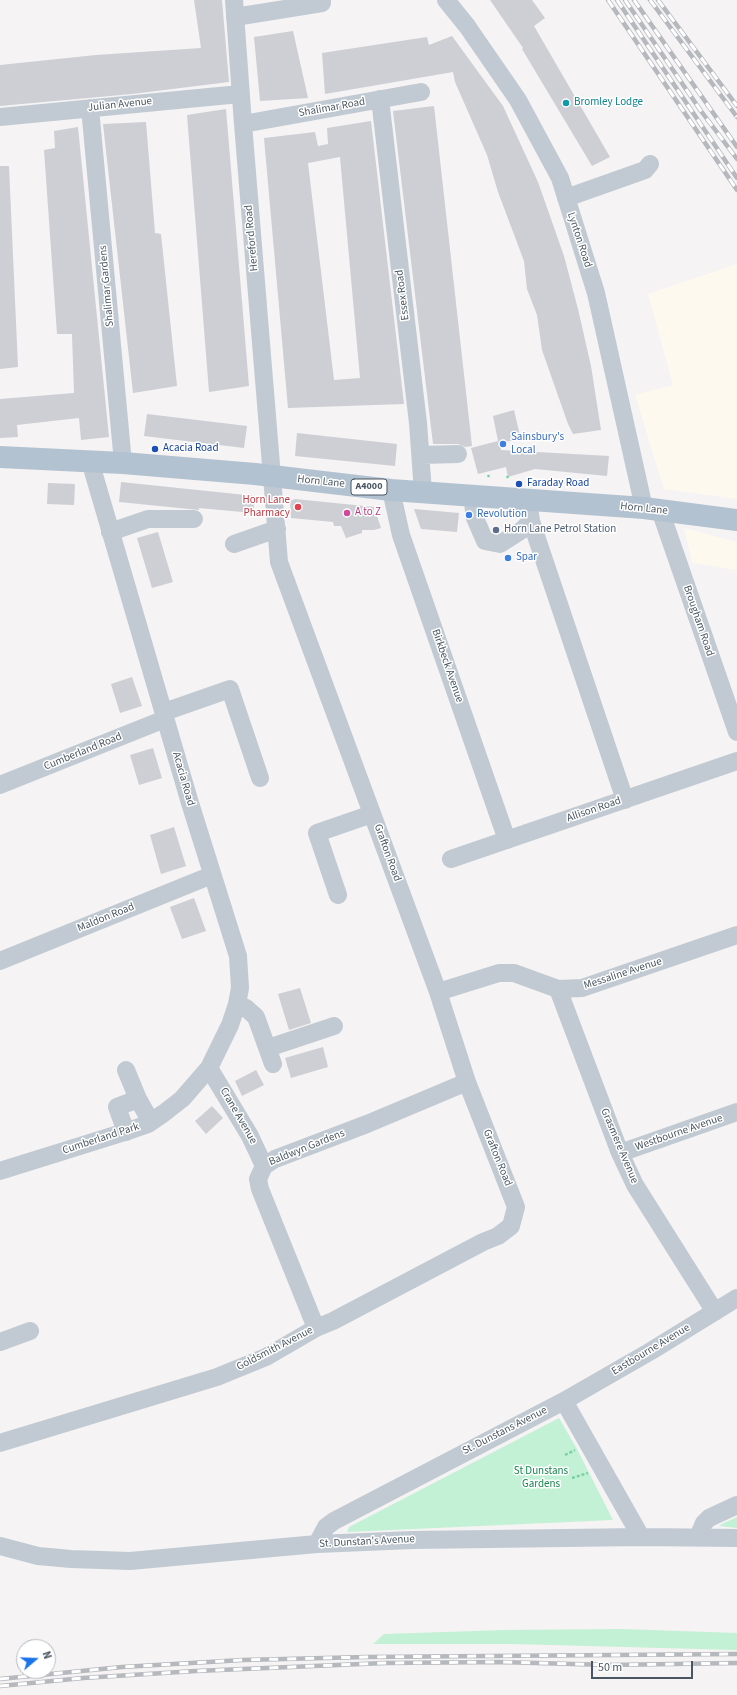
<!DOCTYPE html>
<html>
<head>
<meta charset="utf-8">
<style>
  body { margin:0 }
  #map { position:relative; width:737px; height:1695px; overflow:hidden; background:#f5f3f3; font-family:"Source Sans 3",sans-serif }
  canvas { display:block }
  .north { position:absolute; left:16px; top:1639px; width:40px; height:40px; box-sizing:border-box; background:#fff; border:1px solid #b7bbc0; border-radius:50%; rotate:71deg; font-size:11px; font-weight:700; line-height:16px; text-align:center; color:#4a5661 }
  .north::after { content:''; display:block; margin:auto; width:14px; height:18px; background:#1a73e8; clip-path:polygon(50% 0,100% 100%,50% 72%,0 100%) }
  .scale { position:absolute; left:591px; top:1661px; width:102px; height:18px; box-sizing:border-box; border:2px solid #4a5661; border-top:0; padding-left:5px; font-size:12px; line-height:14px; white-space:nowrap; color:#4a5661; -webkit-text-stroke:3px #fff; paint-order:stroke }
</style>
</head>
<body>
<div id="map">
<canvas width="737" height="1695"></canvas>
<div class="north">N</div>
<div class="scale">50 m</div>
</div>
<script>
const c = document.querySelector('canvas').getContext('2d');
c.lineJoin = 'round';
function fillPath(path, color) {
  c.fillStyle = color;
  c.fill(path, 'evenodd');
}
function poly(rows) {
  const path = new Path2D();
  for (const r of rows) {
    path.moveTo(r[0], r[1]);
    for (let i = 2; i < r.length; i += 2) path.lineTo(r[i], r[i + 1]);
  }
  return path;
}
function stroke(path, color, width, dash) {
  c.strokeStyle = color;
  c.lineWidth = width;
  c.lineCap = dash ? 'butt' : 'round';
  c.setLineDash(dash || []);
  c.stroke(path);
}
function drawText(font, color, halo, rows, align = 'center') {
  c.font = font + ' "Source Sans 3",sans-serif';
  c.lineWidth = 3;
  c.setLineDash([]);
  c.textBaseline = 'middle';
  c.strokeStyle = halo;
  c.fillStyle = color;
  for (const [text, x, y, turn = 0] of rows) {
    c.save();
    c.translate(x, y);
    c.rotate((+turn || 0) * Math.PI / 180);
    c.textAlign = isNaN(turn) ? turn : align;
    if (halo) c.strokeText(text, 0, 0);
    c.fillText(text, 0, 0);
    c.restore();
  }
}
const commercial = poly([
  [737,264,737,499,664,489,635,395,673,385,648,294],
  [684,528,737,542,737,570,692,563]
]);
const green = poly([
  [559,1418,577,1449,613,1520,347,1532,349,1527],
  [737,1517,737,1528,719,1526,722,1524],
  [621,1629,737,1633,737,1650,513,1644,373,1644,384,1634,505,1630]
]);
const building = poly([
  [194,0,222,0,229,82,132,94,0,106,0,65,96,55,201,48],
  [490,0,532,0,545,18,534,26,610,157,592,166,522,49,523,48],
  [293,31,308,98,260,101,254,37],
  [452,36,503,106,538,182,564,256,578,309,591,366,601,430,573,434,568,424,542,350,537,315,527,289,524,261,498,192,487,155,455,82,453,72,325,94,322,53,427,37,429,45],
  [434,106,472,446,465,447,458,444,433,444,393,111],
  [226,109,249,386,209,392,187,115],
  [371,121,404,404,288,408,264,138,315,132,318,146,328,144,327,128],
  [340,157,360,378,334,380,308,163],
  [146,122,155,233,161,234,177,386,133,393,103,124],
  [78,127,109,437,81,440,79,418,17,425,18,437,0,438,0,399,74,393,72,334,57,334,44,150,55,148,54,131],
  [0,166,9,166,18,367,0,369],
  [514,410,521,440,500,442,501,450,609,456,607,476,535,469,508,477,506,467,478,474,471,448,498,441,493,416],
  [147,414,247,426,244,448,144,436],
  [297,433,397,444,395,466,295,456],
  [121,482,255,496,253,513,199,508,199,510,119,502],
  [48,483,75,484,74,505,47,504],
  [295,499,374,507,374,516,377,516,381,528,374,530,362,530,362,533,346,538,341,526,334,526,333,522,291,518,290,501],
  [414,509,459,513,457,532,421,529],
  [158,532,173,582,152,588,137,538],
  [132,677,142,706,120,713,111,684],
  [153,748,162,778,139,785,130,755],
  [174,827,186,866,161,874,150,835],
  [194,898,206,931,182,939,170,907],
  [300,988,311,1023,289,1030,278,994],
  [323,1047,328,1067,291,1078,285,1058],
  [256,1070,264,1085,242,1096,235,1081],
  [212,1106,223,1118,206,1134,195,1121]
]);
const path = poly([
  [488,475,489,477],
  [507,476,508,478],
  [565,1455,575,1450],
  [572,1478,588,1473]
]);
const minor = poly([
  [446,0,467,26,518,100,560,178,596,293,644,508],
  [235,17,322,3,322,0],
  [380,99,418,423,423,492],
  [90,108,123,463],
  [0,117,240,94],
  [243,124,421,92],
  [566,198,645,170,650,164],
  [421,455,458,454],
  [90,461,190,803,238,956,240,988,237,1004,246,1008,256,1017,273,1064],
  [391,490,401,535,507,840],
  [472,495,475,518,485,541,500,544,522,530,531,521],
  [528,499,531,521,625,800],
  [660,510,737,732],
  [110,532,148,519,194,519],
  [234,544,277,529],
  [164,712,230,689,260,778],
  [0,785,165,719],
  [451,859,737,761],
  [338,895,317,833,372,814],
  [0,961,212,875],
  [558,989,620,1153,635,1185,715,1312],
  [438,992,499,973,514,973,558,989,582,988,737,935],
  [268,1048,334,1026],
  [209,1068,250,1136,264,1166],
  [126,1070,138,1099,151,1122],
  [126,1132,117,1107,138,1099],
  [620,1153,737,1112],
  [0,1171,128,1131,148,1124,164,1113,182,1099,209,1068,230,1025,237,1004],
  [316,1328,260,1189,258,1179,264,1166,275,1159,367,1124,467,1082],
  [0,1342,30,1331],
  [564,1401,651,1351,737,1298],
  [0,1443,217,1377,266,1357,316,1328,333,1321,483,1242,498,1236,511,1226,516,1207,467,1082,438,992,279,562,243,124,234,0],
  [698,1537,704,1523,709,1518,737,1505],
  [317,1544,326,1527,334,1521,564,1401,641,1537],
  [0,1546,38,1556,71,1559,130,1561,317,1544,413,1540,641,1537,737,1538]
]);
const major = poly([
  [0,457,123,463,255,474,391,490,644,508,737,520]
]);
const rail = poly([
  [608,0,737,190],
  [617,0,737,178],
  [625,0,701,111,737,159],
  [634,0,737,147],
  [650,0,737,117],
  [658,0,737,106],
  [0,1679,122,1667,243,1660,366,1657,737,1654],
  [0,1686,83,1678,196,1671,385,1663,499,1662,610,1665,737,1663]
]);
const markers = [
  [566,103,4,"#0f9aa8"],
  [503,444,4,"#3f7fe0"],
  [155,449,4,"#1a4fb4"],
  [519,484,4,"#1a4fb4"],
  [298,507,4,"#e0444e"],
  [347,513,4,"#d1479c"],
  [469,515,4,"#3f7fe0"],
  [496,530,4,"#5c6f8a"],
  [508,558,4,"#3f7fe0"]
];
const shields = [
  [369,487,36]
];
const shieldNames = [
  ["A4000",369,487]
];
const cultureNames = [
  ["Bromley Lodge",574,103]
];
const streetNames = [
  ["Julian Avenue",120,105,-6],
  ["Shalimar Road",332,108,-10],
  ["Hereford Road",252,238,-95],
  ["Lynton Road",579,240,72],
  ["Shalimar Gardens",107,286,-95],
  ["Essex Road",403,295,-97],
  ["Horn Lane",321,482,6],
  ["Horn Lane",644,509,6],
  ["Brougham Road",698,621,71],
  ["Birkbeck Avenue",447,666,71],
  ["Cumberland Road",83,752,-22],
  ["Acacia Road",183,779,74],
  ["Allison Road",594,810,-19],
  ["Grafton Road",387,853,70],
  ["Maldon Road",106,918,-22],
  ["Messaline Avenue",623,974,-18],
  ["Crane Avenue",238,1116,60],
  ["Westbourne Avenue",679,1133,-19],
  ["Cumberland Park",101,1139,-18],
  ["Grasmere Avenue",619,1146,67],
  ["Baldwyn Gardens",307,1148,-22],
  ["Grafton Road",497,1158,68],
  ["Goldsmith Avenue",275,1349,-27],
  ["Eastbourne Avenue",651,1350,-31],
  ["St. Dunstans Avenue",505,1431,-27],
  ["St. Dunstan's Avenue",367,1542,-3]
];
const shopNames = [
  ["Sainsbury's",511,438],
  ["Local",511,451],
  ["Revolution",477,515],
  ["Spar",516,558]
];
const transitNames = [
  ["Acacia Road",163,449],
  ["Faraday Road",527,484]
];
const healthNames = [
  ["Horn Lane",290,501],
  ["Pharmacy",290,514]
];
const hotelNames = [
  ["A to Z",355,513]
];
const serviceNames = [
  ["Horn Lane Petrol Station",504,530]
];
const parkNames = [
  ["St Dunstans",541,1472],
  ["Gardens",541,1485]
];
fillPath(commercial, '#fdf9ef');
fillPath(green, '#c3f1d5');
fillPath(building, '#cdcfd5');
stroke(path, '#7ad0a6', 2.5, [3, 2]);
stroke(minor, '#c1cad2', 18);
stroke(major, '#b3c2d1', 22);
stroke(rail, '#b5b8bd', 4.5);
stroke(rail, '#fff', 3, [9]);
for (const [x, y, r, color] of markers) {
  const dot = new Path2D();
  dot.arc(x, y, r, 0, 2 * Math.PI);
  c.fillStyle = color;
  c.fill(dot);
  stroke(dot, '#fff', 1.5);
}
for (const [x, y, w] of shields) {
  const box = new Path2D();
  box.roundRect(x - w / 2, y - 8, w, 16, 3);
  c.fillStyle = '#fff';
  c.fill(box);
  stroke(box, '#4a5661', 1);
}
drawText('bold 10px', '#4a5661', null, shieldNames);
drawText('11px', '#0d838f', '#fff', cultureNames, 'left');
drawText('11px', '#4a5661', '#fff', streetNames);
drawText('11px', '#366cbe', '#fff', shopNames, 'left');
drawText('11px', '#164399', '#fff', transitNames, 'left');
drawText('11px', '#be3a42', '#fff', healthNames, 'right');
drawText('11px', '#b23c85', '#fff', hotelNames, 'left');
drawText('11px', '#4e5e75', '#fff', serviceNames, 'left');
drawText('11px', '#17864f', '#fff', parkNames);
</script>
</body>
</html>
